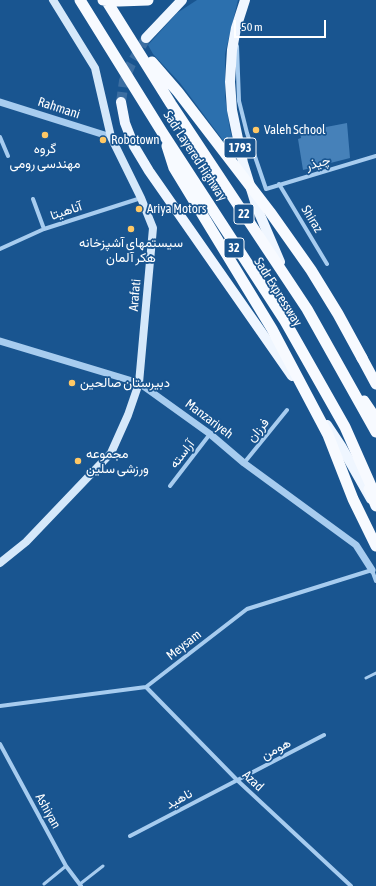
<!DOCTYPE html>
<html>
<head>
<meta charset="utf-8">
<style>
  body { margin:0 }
  #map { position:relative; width:376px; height:886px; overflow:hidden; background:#195590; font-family:"Asap Condensed",sans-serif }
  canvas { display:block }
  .scale { position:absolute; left:234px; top:20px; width:92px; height:18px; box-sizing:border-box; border:2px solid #fff; border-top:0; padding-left:5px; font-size:12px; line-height:14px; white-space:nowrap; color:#fff; -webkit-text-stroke:3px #195590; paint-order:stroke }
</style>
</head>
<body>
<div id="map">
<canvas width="376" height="886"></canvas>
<div class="scale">50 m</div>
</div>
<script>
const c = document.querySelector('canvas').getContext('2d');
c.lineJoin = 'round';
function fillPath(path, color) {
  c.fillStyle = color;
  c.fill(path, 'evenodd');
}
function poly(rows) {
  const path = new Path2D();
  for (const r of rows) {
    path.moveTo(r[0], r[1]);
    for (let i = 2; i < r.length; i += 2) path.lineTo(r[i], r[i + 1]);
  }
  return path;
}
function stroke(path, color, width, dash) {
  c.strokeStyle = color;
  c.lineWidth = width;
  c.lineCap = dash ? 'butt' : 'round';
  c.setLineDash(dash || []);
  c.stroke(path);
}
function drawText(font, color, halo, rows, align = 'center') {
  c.font = font + ' "Asap Condensed",Vazirmatn,sans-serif';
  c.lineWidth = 3.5;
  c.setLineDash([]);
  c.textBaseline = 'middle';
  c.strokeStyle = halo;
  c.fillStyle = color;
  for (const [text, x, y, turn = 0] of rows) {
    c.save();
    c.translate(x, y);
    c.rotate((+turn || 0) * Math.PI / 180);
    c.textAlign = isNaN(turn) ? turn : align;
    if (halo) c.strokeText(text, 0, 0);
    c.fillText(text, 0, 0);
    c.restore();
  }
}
const green = poly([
  [197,0,238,0,225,54,225,97,230,130,235,147,242,161,234,155,180,83,153,54,148,45,177,13]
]);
const building = poly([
  [347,123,350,158,303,170,298,139,301,138,300,132]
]);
const primaryTunnel = poly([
  [121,102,124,81,131,64,146,38]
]);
const service = poly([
  [366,678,376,673],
  [44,884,66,866],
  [80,884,103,866]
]);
const minor = poly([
  [237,46,239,101,247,133,266,189,376,156],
  [0,137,8,156],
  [279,184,327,264],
  [33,199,44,229],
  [0,249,44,229,141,198],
  [244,463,287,410],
  [170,486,210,434],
  [146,687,237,780,351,886],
  [0,706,146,687,247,609,372,570,376,581],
  [0,744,66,866,81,886],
  [130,836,324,735]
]);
const tertiary = poly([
  [0,102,111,137],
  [0,341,139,383,210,434,244,463,356,545,372,570]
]);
const secondary = poly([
  [0,563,26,542,111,453,128,415,139,383,153,228,141,198,111,137,95,68,53,0]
]);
const primary = poly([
  [245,0,236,28,232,50,230,82,232,110,243,163,257,208,280,262],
  [146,38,182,0],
  [121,102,125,123,134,146,149,171,292,376],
  [327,425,341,446,371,499]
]);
const trunk = poly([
  [362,358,376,384],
  [364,401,376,419],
  [369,489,376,506]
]);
const trunkBridge = poly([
  [80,0,162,132,285,321,345,427,376,497],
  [103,0,119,1,148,0],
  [106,0,171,104,307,309,376,432],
  [152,62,178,92,270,212,311,270,338,314,362,358],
  [167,146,174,168,272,329,328,435,353,499,376,546]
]);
const markers = [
  [256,130,4,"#ffc865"],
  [45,135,4,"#ffc865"],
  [103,140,4,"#ffc865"],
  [139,209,4,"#ffc865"],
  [131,229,4,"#ffc865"],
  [72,383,4,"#ffc865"],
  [78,461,4,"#ffc865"]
];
const shields = [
  [240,148,32],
  [244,214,20],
  [234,248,20]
];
const shieldNames = [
  ["1793",240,148],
  ["22",244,214],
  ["32",234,248]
];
const streetNames = [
  ["Rahmani",59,108,18],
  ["Sadr Layered Highway",195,156,57],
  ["چیذر",318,163,-16],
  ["آناهیتا",66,211,-18],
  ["Shiraz",312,219,59],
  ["Sadr Expressway",278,292,58],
  ["Arafati",135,295,-85],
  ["Manzariyeh",209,419,37],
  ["فرزان",258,430,-50],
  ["آراسته",182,454,-52],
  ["Meysam",184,645,-38],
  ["هومن",276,749,-27],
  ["Azad",253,781,43],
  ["ناهید",179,799,-28],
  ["Ashiyan",48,811,61]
];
const poiNames = [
  ["Valeh School",264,130],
  ["Robotown",111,140],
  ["گروه",45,149,"center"],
  ["مهندسی رومی",45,164,"center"],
  ["Ariya Motors",147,209],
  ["سیستمهای آشپزخانه",131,243,"center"],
  ["هکر آلمان",131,258,"center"],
  ["دبیرستان صالحین",80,383],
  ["مجموعه",86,454],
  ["ورزشی سلین",86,469]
];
fillPath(green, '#2c70ae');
fillPath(building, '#4681b9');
stroke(primaryTunnel, '#3c6ea1', 10, [10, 5]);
stroke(service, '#a7ccef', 3);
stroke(minor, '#a7ccef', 4);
stroke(tertiary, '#a7ccef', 7);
stroke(secondary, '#d5e8fa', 8);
stroke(primary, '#eff6ff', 10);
stroke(trunk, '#f7faff', 11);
stroke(trunkBridge, '#f7faff', 11);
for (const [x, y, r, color] of markers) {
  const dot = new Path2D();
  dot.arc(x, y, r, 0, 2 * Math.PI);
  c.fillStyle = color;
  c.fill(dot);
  stroke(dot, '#195590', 1.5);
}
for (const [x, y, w] of shields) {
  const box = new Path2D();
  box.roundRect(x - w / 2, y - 10, w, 20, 3);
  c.fillStyle = '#195590';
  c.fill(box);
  stroke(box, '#fff', 1);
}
drawText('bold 12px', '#fff', null, shieldNames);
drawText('13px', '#fff', '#195590', streetNames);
drawText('13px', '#fff', '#195590', poiNames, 'left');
</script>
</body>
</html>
